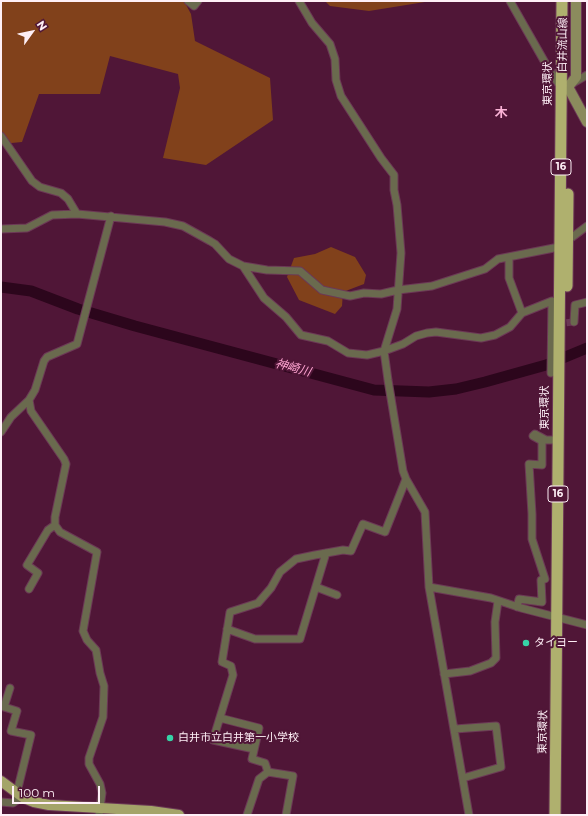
<!DOCTYPE html>
<html>
<head>
<meta charset="utf-8">
<style>
  body { margin:0 }
  #map { position:relative; width:588px; height:816px; overflow:hidden; background:#501637; font-family:Montserrat,sans-serif }
  canvas { display:block }
  .frame { position:absolute; inset:0; border:2px solid #feeff6; pointer-events:none }
  .north { position:absolute; left:12px; top:12px; width:40px; height:40px; -webkit-text-stroke:3px #501637; paint-order:stroke; rotate:57deg; font-size:11px; font-weight:700; line-height:16px; text-align:center; color:#feeff6 }
  .north::after { content:''; display:block; margin:auto; width:14px; height:18px; background:#feeff6; clip-path:polygon(50% 0,100% 100%,50% 72%,0 100%) }
  .scale { position:absolute; left:12px; top:786px; width:88px; height:18px; box-sizing:border-box; border:2px solid #feeff6; border-top:0; padding-left:5px; font-size:12px; line-height:14px; white-space:nowrap; color:#feeff6; -webkit-text-stroke:3px #501637; paint-order:stroke }
</style>
</head>
<body>
<div id="map">
<canvas width="588" height="816"></canvas>
<div class="frame"></div>
<div class="north">N</div>
<div class="scale">100 m</div>
</div>
<script>
const c = document.querySelector('canvas').getContext('2d');
c.lineJoin = 'round';
function fillPath(path, color) {
  c.fillStyle = color;
  c.fill(path, 'evenodd');
}
function poly(rows) {
  const path = new Path2D();
  for (const r of rows) {
    path.moveTo(r[0], r[1]);
    for (let i = 2; i < r.length; i += 2) path.lineTo(r[i], r[i + 1]);
  }
  return path;
}
function stroke(path, color, width, dash) {
  c.strokeStyle = color;
  c.lineWidth = width;
  c.lineCap = dash ? 'butt' : 'round';
  c.setLineDash(dash || []);
  c.stroke(path);
}
function drawText(font, color, halo, rows, align = 'center') {
  c.font = font + ' Montserrat,"Noto Sans JP",sans-serif';
  c.lineWidth = 4;
  c.setLineDash([]);
  c.textBaseline = 'middle';
  c.strokeStyle = halo;
  c.fillStyle = color;
  for (const [text, x, y, turn = 0] of rows) {
    c.save();
    c.translate(x, y);
    c.rotate((+turn || 0) * Math.PI / 180);
    c.textAlign = isNaN(turn) ? turn : align;
    if (halo) c.strokeText(text, 0, 0);
    c.fillText(text, 0, 0);
    c.restore();
  }
}
const forest = poly([
  [1,1,184,1,191,14,195,41,270,78,273,120,206,165,163,158,180,88,178,74,110,56,100,94,39,94,22,142,1,144],
  [325,1,431,1,369,11,330,6],
  [331,247,355,257,366,275,364,284,343,292,342,306,335,314,299,300,287,277,294,258,315,254]
]);
const river = poly([
  [1,287,31,291,78,309,135,326,374,390,429,392,456,389,485,382,546,365,587,348]
]);
const minorTunnel = poly([
  [556,324,574,322]
]);
const minor = poly([
  [188,1,194,6,198,1],
  [299,1,312,23,330,44,335,59,336,80,341,96,381,158,394,175,394,190,397,205,401,253,397,309,384,351,388,380,403,471,406,479,425,512,429,587,469,815],
  [510,1,547,66,560,86],
  [573,83,587,75],
  [1,136,32,181,40,187,61,193,68,199,77,214],
  [1,229,27,228,52,215,77,214,165,222,183,226,210,241,215,244,229,259,243,266,267,270,300,271,322,290,350,296,364,293,381,294,398,290,432,286,485,269,498,259,559,247,587,226],
  [509,257,509,278,522,313],
  [243,266,264,298,286,317,301,335,328,341,348,353,367,355,384,351,403,344,416,336,427,333,436,332,481,338,495,335,510,327,522,313,552,301,551,373],
  [574,322,575,305,587,302],
  [1,432,11,417,29,400],
  [316,587,337,595],
  [429,587,491,598,521,608,587,625],
  [29,589,38,573,27,565,48,530,55,525],
  [517,607,519,599,542,602,541,580,545,579,532,539,532,514,529,464,542,465,542,441,533,436,535,434,546,440,558,440],
  [227,629,255,639,300,639,326,553],
  [444,674,470,671,491,663,496,658,495,622,498,601],
  [1,706,17,711,11,731,31,735,17,792],
  [4,707,10,688],
  [220,718,259,728,252,759,265,763,268,772,259,779,247,815],
  [455,729,496,726,501,767,463,778],
  [254,749,213,740,233,675,231,666,222,662,230,612,258,603,271,588,280,572,296,559,315,555,343,550,351,551,363,524,385,532,406,479],
  [268,772,293,776,286,815],
  [1,802,13,803,16,801,20,794],
  [99,815,102,793,100,784,89,764,89,758,103,717,104,686,100,673,96,650,87,640,83,631,97,552,60,532,55,525,55,517,66,464,64,459,31,411,29,400,35,390,44,361,47,357,77,344,111,216]
]);
const secondary = poly([
  [568,87,576,77,576,1],
  [568,87,587,122]
]);
const primary = poly([
  [1,781,24,798,34,802,49,805,151,811,179,815]
]);
const trunk = poly([
  [567,286,568,194],
  [555,815,562,1]
]);
const markers = [
  [526,643,4,"#36d4a7"],
  [170,738,4,"#36d4a7"]
];
const shields = [
  [561,167,20],
  [558,494,20]
];
const shieldNames = [
  ["16",561,167],
  ["16",558,494]
];
const streetNames = [
  ["白井流山線",563,45,-89],
  ["東京環状",548,84,-90],
  ["東京環状",545,408,-90],
  ["東京環状",543,732,-89]
];
const poiNames = [
  ["タイヨー",534,643],
  ["白井市立白井第一小学校",178,738]
];
const waterNames = [
  ["神崎川",293,368,15]
];
const quarterNames = [
  ["木",501,113]
];
fillPath(forest, '#81411b');
stroke(river, '#2c061c', 11);
stroke(minorTunnel, '#6a3754', 7, [7, 3.5]);
stroke(minor, '#6c3956', 9);
stroke(secondary, '#6c3956', 12);
stroke(primary, '#6c3956', 12);
stroke(trunk, '#6c3956', 13);
stroke(minor, '#6a6a4e', 7);
stroke(secondary, '#8b8b5d', 10);
stroke(primary, '#a4a469', 10);
stroke(trunk, '#afb06e', 11);
for (const [x, y, r, color] of markers) {
  const dot = new Path2D();
  dot.arc(x, y, r, 0, 2 * Math.PI);
  c.fillStyle = color;
  c.fill(dot);
  stroke(dot, '#501637', 1.5);
}
for (const [x, y, w] of shields) {
  const box = new Path2D();
  box.roundRect(x - w / 2, y - 8, w, 16, 3);
  c.fillStyle = '#501637';
  c.fill(box);
  stroke(box, '#feeff6', 1);
}
drawText('bold 10px', '#feeff6', null, shieldNames);
drawText('11px', '#feeff6', '#501637', streetNames);
drawText('11px', '#feeff6', '#501637', poiNames, 'left');
drawText('italic 12px', '#ffa5d2', '#501637', waterNames);
drawText('bold 13px', '#fbb3d6', '#501637', quarterNames);
</script>
</body>
</html>
